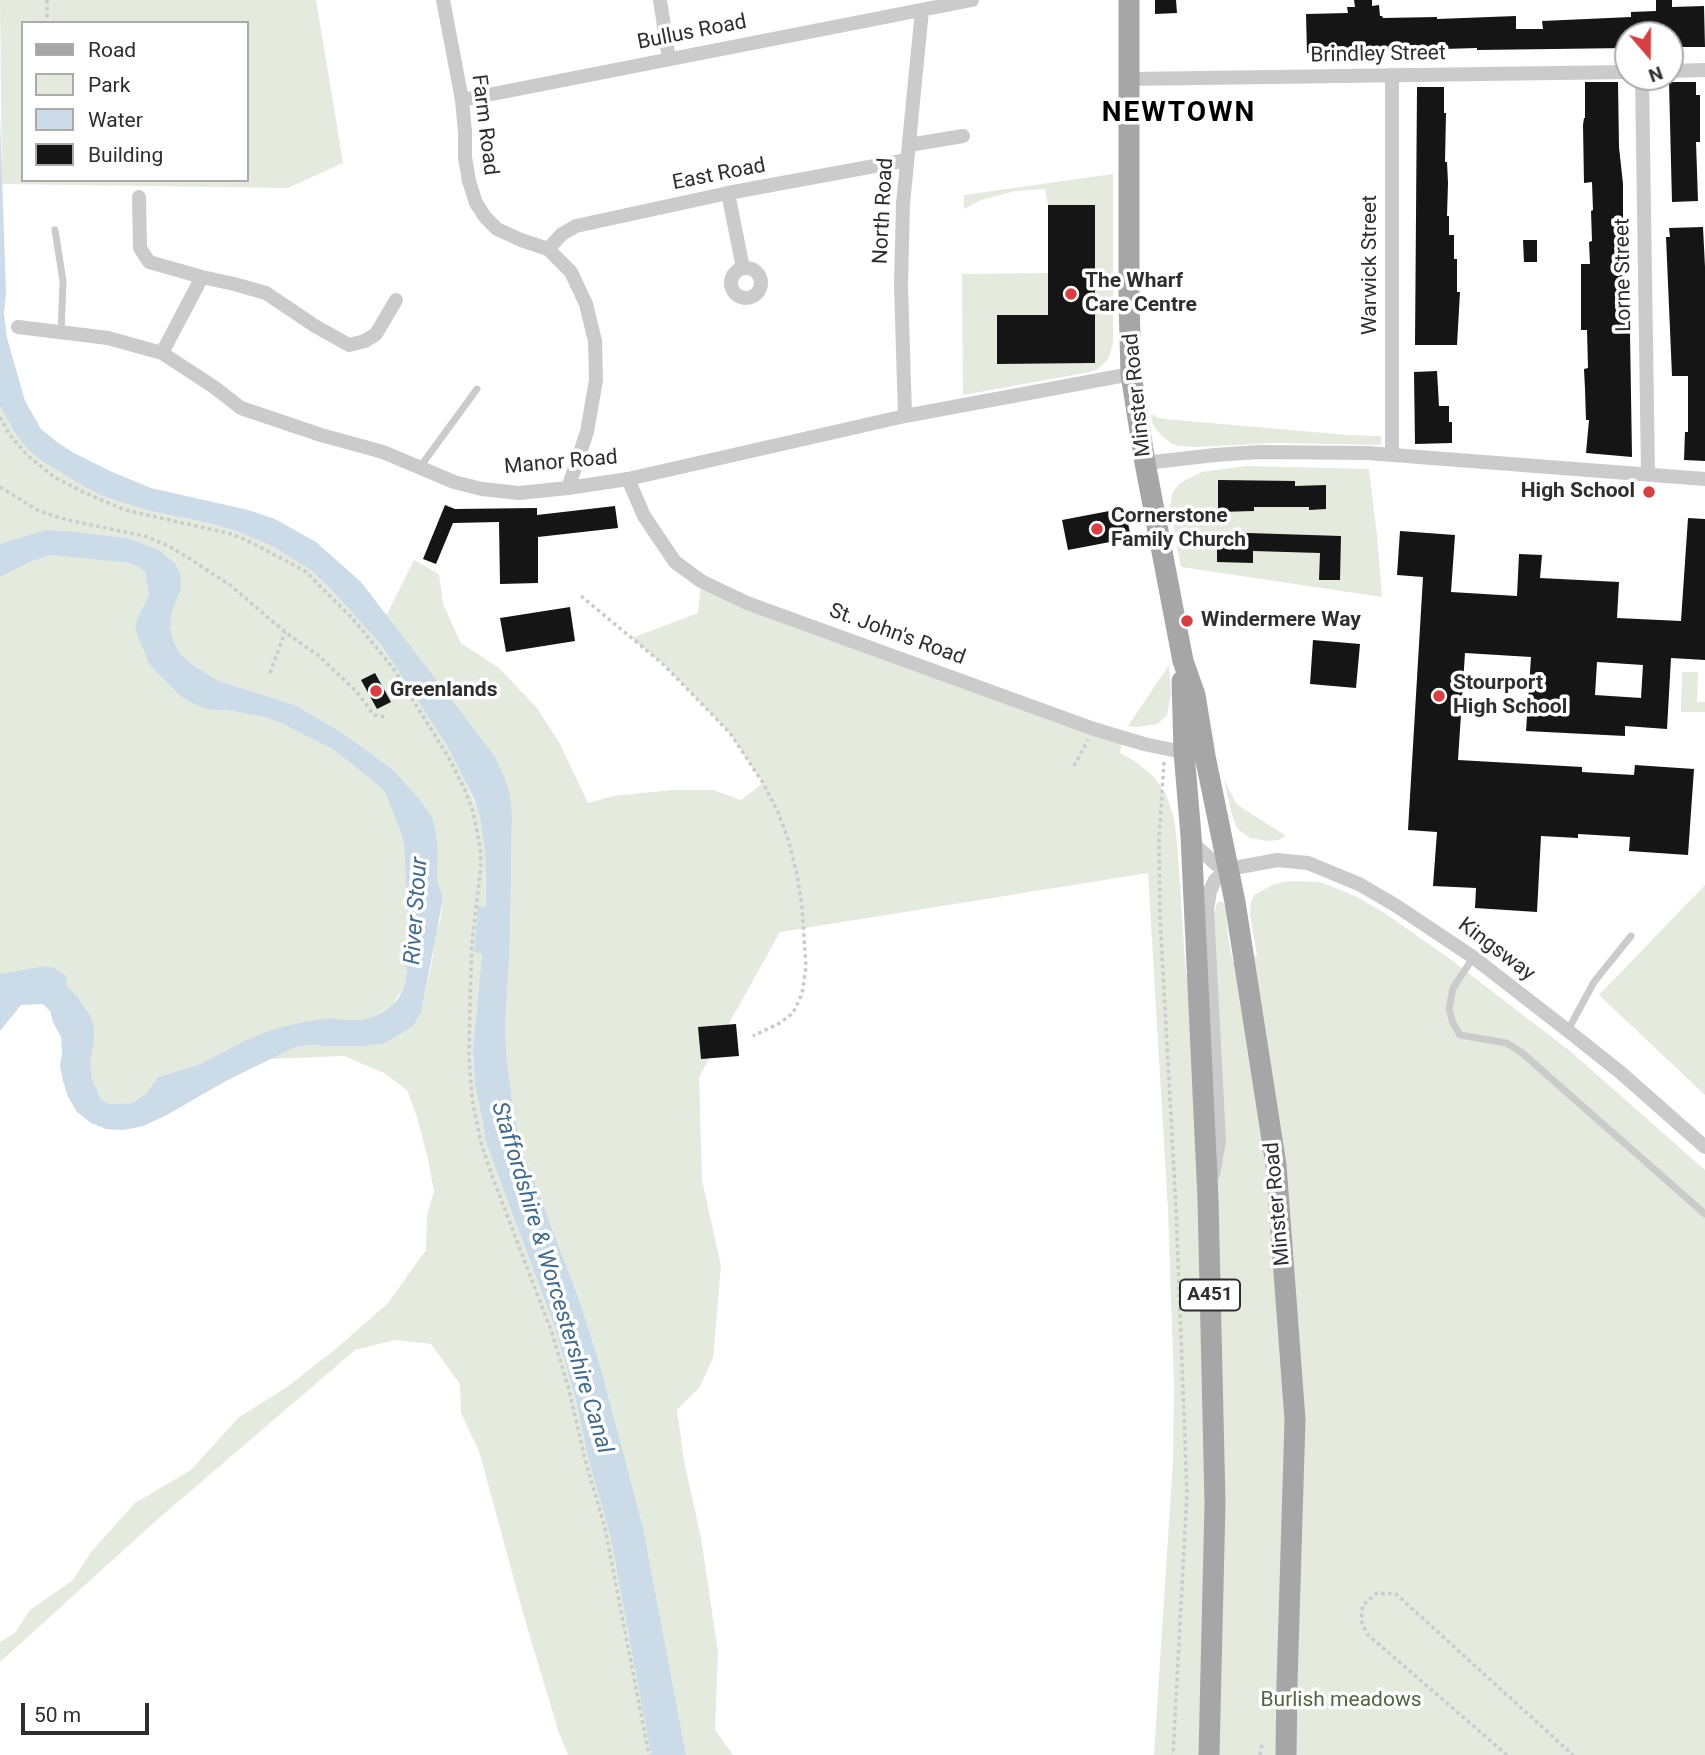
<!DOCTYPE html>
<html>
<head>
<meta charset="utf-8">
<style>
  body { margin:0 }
  #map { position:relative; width:1705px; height:1755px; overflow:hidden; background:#fff; font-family:Roboto,sans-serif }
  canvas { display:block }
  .legend { position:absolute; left:21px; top:21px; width:228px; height:161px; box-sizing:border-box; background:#fff; border:2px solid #ababab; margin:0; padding:9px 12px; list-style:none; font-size:21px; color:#2e2e2e }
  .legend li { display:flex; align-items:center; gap:14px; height:35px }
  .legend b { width:35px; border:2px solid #ababab }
  .north { position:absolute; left:1614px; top:21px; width:70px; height:70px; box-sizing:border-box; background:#fff; border:2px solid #ababab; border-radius:50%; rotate:160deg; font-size:19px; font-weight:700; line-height:28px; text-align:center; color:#2e2e2e }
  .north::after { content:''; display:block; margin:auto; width:24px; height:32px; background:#d54143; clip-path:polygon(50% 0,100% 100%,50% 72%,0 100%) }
  .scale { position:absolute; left:21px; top:1703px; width:128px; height:32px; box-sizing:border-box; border:4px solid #2e2e2e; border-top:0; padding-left:9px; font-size:21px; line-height:24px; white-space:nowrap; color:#2e2e2e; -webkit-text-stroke:5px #fff; paint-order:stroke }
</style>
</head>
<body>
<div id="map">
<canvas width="1705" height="1755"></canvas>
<ul class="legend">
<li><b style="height:9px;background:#a6a6a6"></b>Road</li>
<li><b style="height:19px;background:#e4eadd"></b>Park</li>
<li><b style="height:19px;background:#cbdbe8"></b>Water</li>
<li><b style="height:19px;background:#151515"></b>Building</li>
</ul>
<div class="north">N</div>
<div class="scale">50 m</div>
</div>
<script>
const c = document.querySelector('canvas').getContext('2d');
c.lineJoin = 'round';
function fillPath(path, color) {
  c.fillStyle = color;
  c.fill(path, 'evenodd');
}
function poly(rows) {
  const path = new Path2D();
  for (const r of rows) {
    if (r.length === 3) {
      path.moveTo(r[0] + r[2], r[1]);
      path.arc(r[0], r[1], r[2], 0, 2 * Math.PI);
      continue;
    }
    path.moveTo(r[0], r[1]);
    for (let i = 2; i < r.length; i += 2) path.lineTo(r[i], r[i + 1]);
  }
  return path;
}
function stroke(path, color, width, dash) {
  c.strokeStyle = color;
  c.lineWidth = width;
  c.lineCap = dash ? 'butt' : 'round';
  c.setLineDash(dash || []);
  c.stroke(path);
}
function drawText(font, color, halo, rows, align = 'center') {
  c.font = font + ' Roboto,sans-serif';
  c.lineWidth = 7;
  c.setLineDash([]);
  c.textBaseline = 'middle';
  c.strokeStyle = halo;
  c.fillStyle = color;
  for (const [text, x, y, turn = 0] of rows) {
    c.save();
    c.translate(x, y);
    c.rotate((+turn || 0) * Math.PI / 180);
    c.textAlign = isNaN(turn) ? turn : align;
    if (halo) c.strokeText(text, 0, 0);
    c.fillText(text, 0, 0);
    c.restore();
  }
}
const green = poly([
  [0,0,316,0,343,163,288,188,2,184],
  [23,23,247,23,247,180,23,180],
  [1113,174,1113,344,1108,359,1098,369,1090,372,963,395,962,274,1048,273,1048,315,997,315,997,364,1095,363,1095,205,1048,205,1045,189,1015,191,981,200,964,209,964,195],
  [0,406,13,430,26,448,83,486,105,497,150,511,213,524,236,531,272,546,312,571,328,586,382,646,449,749,465,781,479,813,485,851,486,907,478,907,474,952,482,953,473,1049,475,1084,483,1123,485,1140,555,1328,575,1397,588,1458,610,1535,651,1755,568,1755,559,1733,525,1620,479,1451,461,1413,460,1384,431,1344,395,1340,355,1350,159,1518,0,1662,0,1642,15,1633,30,1610,73,1580,91,1552,135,1503,191,1470,238,1418,287,1387,338,1347,388,1303,426,1250,427,1215,434,1191,428,1159,417,1117,407,1090,384,1073,344,1056,269,1059,293,1048,309,1045,325,1046,421,1012,432,962,435,936,440,921,443,898,437,879,438,851,436,833,404,783,392,769,344,734,295,705,219,681,193,665,180,654,173,640,170,627,172,612,181,588,175,563,167,556,159,550,128,538,67,531,45,530,0,544],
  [1151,414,1159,418,1165,419,1347,435,1381,436,1381,445,1277,443,1194,447,1178,446,1172,444,1161,435,1153,425],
  [1246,466,1369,469,1377,536,1382,597,1181,567,1170,509,1172,494,1175,489,1180,483,1202,472],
  [51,555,129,563,137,566,145,572,149,595,137,619,135,627,139,640,149,664,177,693,215,710,232,711,268,718,281,723,334,750,374,782,385,792,404,841,405,860,407,911,403,959,407,972,404,987,392,1005,373,1017,360,1020,345,1020,331,1018,271,1030,244,1041,200,1064,158,1077,147,1093,132,1103,109,1104,102,1100,92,1078,90,1063,94,1041,77,996,44,966,0,974,0,577,30,562],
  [414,560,439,574,443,604,461,643,499,668,537,708,560,744,588,803,613,796,673,790,713,790,741,800,763,783,730,733,663,664,632,638,698,613,701,581,1123,738,1120,753,1136,762,1154,777,1166,794,1174,818,1177,843,1186,974,1196,975,1217,903,1221,901,1224,903,1226,910,1228,937,1233,962,1245,963,1257,955,1250,914,1251,902,1254,895,1274,884,1291,881,1319,882,1336,888,1357,897,1383,912,1446,956,1570,1051,1705,1170,1705,1755,1154,1755,1173,1460,1174,1387,1168,1210,1148,873,780,932,699,1077,702,1180,721,1266,713,1358,699,1388,677,1410,684,1461,701,1538,718,1652,715,1730,733,1755,686,1755,643,1527,600,1365,580,1302,520,1144,513,1107,507,1064,505,1031,510,939,512,816,494,755,386,616],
  [1169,665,1171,696,1167,715,1157,724,1138,727,1128,726],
  [1682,672,1698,672,1697,702,1705,702,1705,712,1681,712],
  [1224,779,1236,804,1286,836,1278,840,1268,841,1250,838,1243,833,1237,828,1232,815],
  [1705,885,1705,1095,1599,995]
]);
const water = poly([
  [0,118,6,292,4,314,7,338,25,401,41,429,57,442,74,453,110,471,151,488,248,510,275,519,316,542,361,582,494,755,505,779,510,796,512,816,510,939,505,1031,507,1064,513,1107,520,1144,580,1302,600,1365,643,1527,686,1755,651,1755,610,1535,588,1458,575,1397,555,1328,485,1140,483,1123,475,1084,473,1049,482,954,474,952,478,906,486,907,486,887,485,851,479,813,474,799,449,749,382,646,328,586,312,571,272,546,236,531,213,524,150,511,105,497,83,486,41,460,26,448,13,430,0,406],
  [45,530,67,531,128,538,159,550,175,563,180,574,181,588,172,612,170,627,173,640,180,654,193,665,219,681,295,705,344,734,392,769,420,800,432,817,436,833,438,851,437,879,443,898,424,998,421,1012,413,1026,385,1043,363,1046,325,1046,309,1045,293,1048,224,1082,165,1116,143,1126,124,1130,106,1129,91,1123,77,1112,68,1097,63,1081,60,1065,62,1054,61,1037,53,1022,50,1011,43,1004,21,1005,0,1031,0,974,44,966,54,968,66,976,67,986,77,996,90,1016,94,1027,94,1041,90,1063,92,1078,101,1099,109,1104,132,1103,147,1093,158,1077,200,1064,244,1041,271,1030,286,1026,310,1021,331,1018,345,1020,360,1020,373,1017,384,1011,392,1005,398,999,404,987,407,972,403,959,407,911,404,841,385,792,374,782,334,750,281,723,268,718,232,711,215,710,201,707,188,701,177,693,149,664,139,640,135,627,137,619,149,595,145,572,137,566,129,563,51,555,30,562,0,577,0,544]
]);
const building = poly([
  [1155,0,1176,0,1177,13,1155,14],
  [1354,0,1372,0,1372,6,1379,5,1380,16,1382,16,1383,18,1437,17,1437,19,1516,16,1516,29,1543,29,1542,21,1631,17,1631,12,1656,11,1656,0,1672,0,1672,7,1704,6,1705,47,1670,47,1670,35,1628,35,1628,48,1477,50,1477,48,1307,53,1306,14,1348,13,1347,7,1355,7],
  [1585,82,1618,82,1619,147,1623,184,1623,222,1621,222,1623,301,1628,301,1630,333,1632,457,1586,453,1589,420,1586,420,1585,389,1584,369,1588,368,1587,330,1581,330,1581,264,1590,264,1589,242,1592,241,1591,211,1593,210,1592,182,1584,183,1583,125,1584,118,1585,118],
  [1669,82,1696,82,1696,95,1700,95,1700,142,1696,142,1698,201,1672,202],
  [1417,87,1444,87,1444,113,1446,113,1445,162,1447,162,1448,183,1447,216,1449,216,1449,235,1454,235,1454,259,1457,259,1457,292,1460,292,1457,345,1415,345],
  [1048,205,1095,205,1095,363,997,364,997,315,1048,315],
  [1703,227,1705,267,1705,461,1684,460,1685,432,1688,432,1688,376,1672,376,1666,237,1670,237,1669,228],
  [1523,240,1537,240,1537,262,1524,262],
  [1437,371,1439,406,1449,406,1449,422,1452,422,1452,443,1415,444,1414,372],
  [1218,480,1295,481,1295,486,1326,485,1326,509,1309,510,1309,507,1254,507,1254,511,1218,512],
  [445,505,455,509,537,508,537,515,615,506,618,528,538,537,538,583,500,584,499,522,453,523,436,564,423,559],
  [1125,508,1131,538,1068,550,1062,520],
  [1688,518,1705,519,1705,660,1671,658,1667,729,1625,726,1625,736,1526,731,1531,657,1465,653,1458,760,1582,767,1582,772,1634,775,1635,765,1694,769,1688,855,1629,851,1630,837,1578,834,1578,838,1541,836,1537,912,1475,908,1476,888,1433,886,1437,832,1408,830,1423,577,1397,575,1400,531,1455,535,1451,592,1517,596,1519,554,1542,555,1540,578,1619,582,1617,618,1681,621],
  [1597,662,1643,665,1641,698,1595,695],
  [1217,532,1341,536,1340,580,1319,580,1320,553,1253,551,1253,563,1217,562],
  [570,607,575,641,506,652,500,618],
  [1313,640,1360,644,1356,688,1310,684],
  [375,673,391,702,377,709,361,680],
  [736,1024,739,1056,701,1059,698,1027]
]);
const path = poly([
  [47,0,47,23],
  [0,417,9,434,27,455,54,477,85,493,125,510,232,534,252,543,305,571,353,619,393,668,449,758,465,790,473,812,480,846,481,865,472,943,470,999,469,1057,472,1099,481,1143,491,1173,552,1333,569,1390,585,1459,605,1528,649,1755],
  [0,487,39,511,67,520,145,536,169,546,190,559,230,585,285,632,319,656,356,691,374,715,385,717],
  [581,596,663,664,730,733,763,783,778,812,789,842,797,875,802,906,806,967,802,994,793,1013,780,1023,753,1036],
  [270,673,285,632],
  [1164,762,1159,839,1160,917,1176,1208,1187,1492,1173,1755],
  [1074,766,1088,740],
  [1260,1755,1262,1745],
  [1507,1755,1367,1634,1361,1620,1363,1605,1377,1593,1396,1594,1573,1755]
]);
const service = poly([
  [55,230,63,281,61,332],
  [420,467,477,389],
  [1473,958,1453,988,1449,1009,1453,1023,1460,1035,1506,1043,1521,1052,1705,1214],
  [1568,1030,1594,982,1631,936]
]);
const minor = poly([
  [443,0,462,100,465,132,465,157,469,181,476,203,485,217,497,229,521,240,548,249,571,272,586,304,595,341,596,380,587,432,568,488],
  [660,0,669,59],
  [1670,71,1705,70],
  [1392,75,1392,454],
  [1642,77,1648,473],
  [1129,79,1628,72],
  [462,100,972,0],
  [909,145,963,136],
  [728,193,743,268],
  [139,197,140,248,149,262,202,277,234,284,266,293,315,326,349,345,365,341,376,334,396,300],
  [548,249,562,234,576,226,728,193,907,160],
  [746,283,15],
  [18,327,108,338,162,353,214,387,241,408,321,435,383,452,454,482,482,489,519,493,568,488,628,479,905,416,1131,374],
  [162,353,202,277],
  [905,416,901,286,903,204,922,10],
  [1145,463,1215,455,1259,452,1367,453,1705,479],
  [628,479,644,516,675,562,701,581,747,603,1094,729,1144,744,1192,754],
  [1191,837,1198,848,1217,865,1229,869,1277,860,1308,863,1359,884,1395,905,1473,957,1567,1030,1620,1072,1705,1147],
  [1213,1174,1219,1141,1207,910,1210,891,1215,880,1229,869]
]);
const primary = poly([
  [1129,0,1129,300,1131,374,1145,463,1183,661,1195,695,1205,756,1235,902,1276,1165,1295,1420,1287,1683,1286,1755],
  [1182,681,1184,752,1191,836,1208,1199,1215,1503,1209,1755]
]);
const markers = [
  [1071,294,7,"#d54143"],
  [1649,492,7,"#d54143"],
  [1097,529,7,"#d54143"],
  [1187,621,7,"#d54143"],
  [376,691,7,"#d54143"],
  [1439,696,7,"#d54143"]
];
const shields = [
  [1210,1295,60]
];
const shieldNames = [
  ["A451",1210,1295]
];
const streetNames = [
  ["Bullus Road",692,33,-11],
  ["Brindley Street",1378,55,-1],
  ["Farm Road",484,125,83],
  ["East Road",719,175,-11],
  ["North Road",884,211,-87],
  ["Warwick Street",1371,265,-90],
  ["Lorne Street",1624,275,-91],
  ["Minster Road",1138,395,-96],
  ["Manor Road",561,463,-5],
  ["St. John's Road",897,635,20],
  ["Kingsway",1496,950,37],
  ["Minster Road",1278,1204,-95]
];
const poiNames = [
  ["The Wharf",1085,282],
  ["Care Centre",1085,306],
  ["High School",1635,492,"right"],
  ["Cornerstone",1111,517],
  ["Family Church",1111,541],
  ["Windermere Way",1201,621],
  ["Stourport",1453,684],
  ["High School",1453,708],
  ["Greenlands",390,691]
];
const parkNames = [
  ["Burlish meadows",1341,1701]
];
const waterNames = [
  ["River Stour",417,911,-86],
  ["Staffordshire & Worcestershire Canal",551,1278,73]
];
const districtNames = [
  ["NEWTOWN",1179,114]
];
fillPath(green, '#e4eadd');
fillPath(water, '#cbdbe8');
fillPath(building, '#151515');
stroke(path, '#cbcbcb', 3.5, [3.5, 3.5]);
stroke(service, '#cbcbcb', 7);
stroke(minor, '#cbcbcb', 14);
stroke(primary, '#a6a6a6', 21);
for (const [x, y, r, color] of markers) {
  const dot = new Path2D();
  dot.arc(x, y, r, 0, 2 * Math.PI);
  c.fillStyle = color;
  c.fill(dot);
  stroke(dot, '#fff', 2.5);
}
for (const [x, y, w] of shields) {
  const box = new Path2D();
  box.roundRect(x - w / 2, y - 15.5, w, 31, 5);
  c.fillStyle = '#fff';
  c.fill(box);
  stroke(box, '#2e2e2e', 2);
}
drawText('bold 19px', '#2e2e2e', null, shieldNames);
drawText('21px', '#2e2e2e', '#fff', streetNames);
drawText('bold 21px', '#2e2e2e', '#fff', poiNames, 'left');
drawText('21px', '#4f6640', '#fff', parkNames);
drawText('italic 23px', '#446a89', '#fff', waterNames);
c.letterSpacing = '2px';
drawText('bold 28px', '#000', '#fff', districtNames);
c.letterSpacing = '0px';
</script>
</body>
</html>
